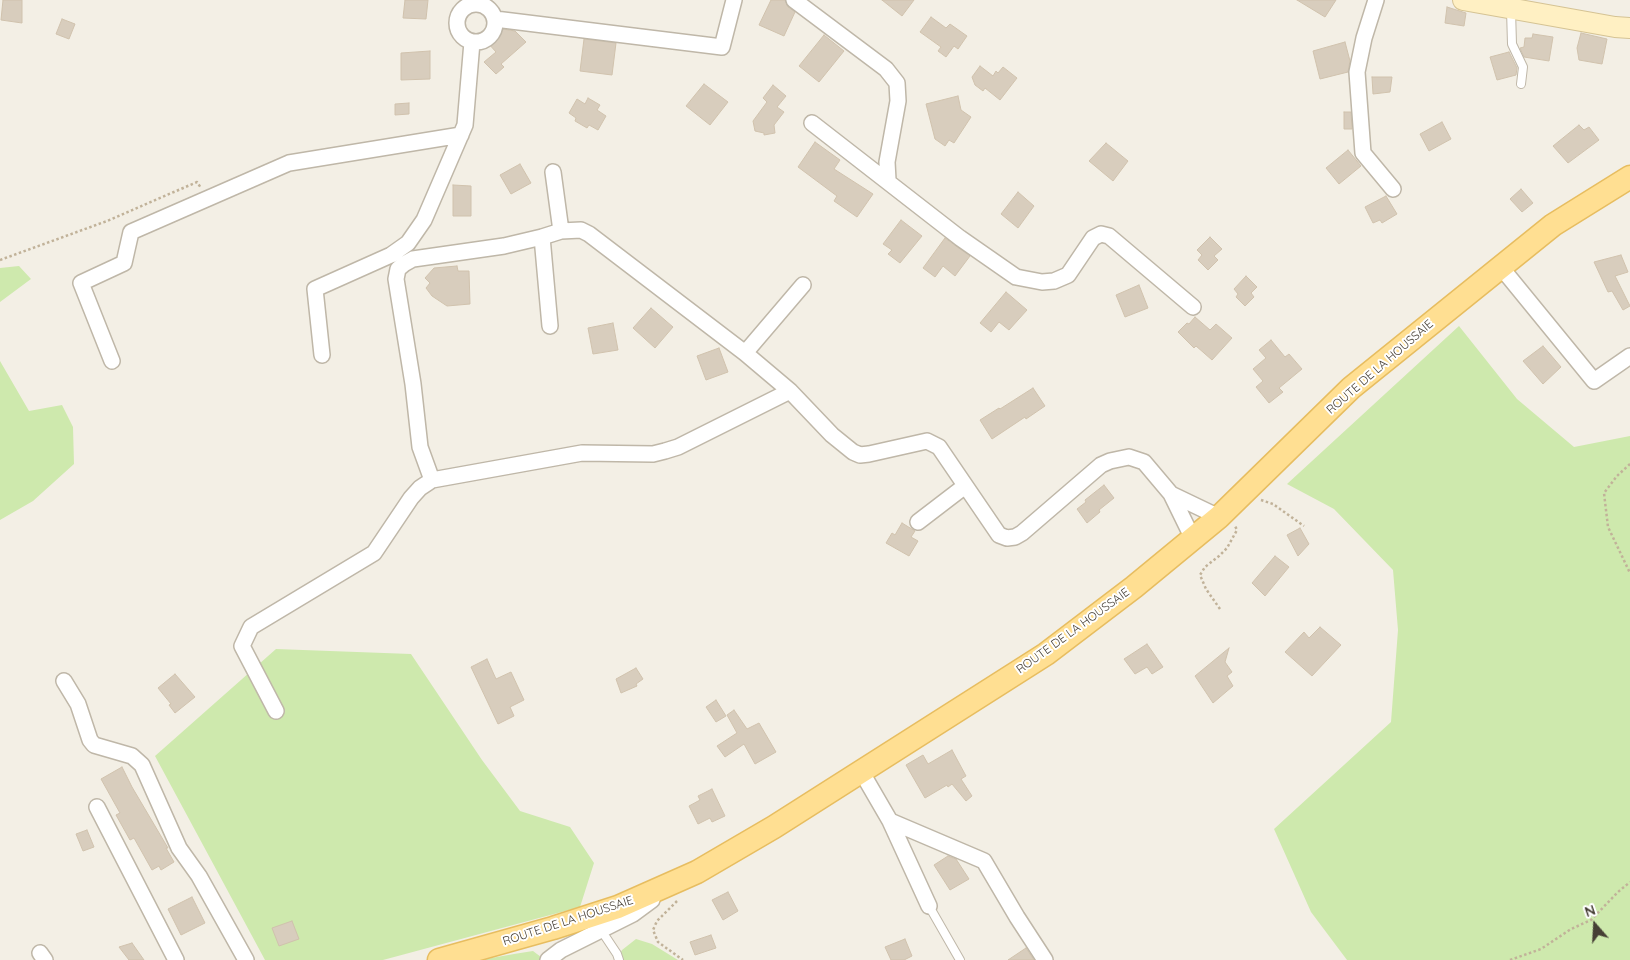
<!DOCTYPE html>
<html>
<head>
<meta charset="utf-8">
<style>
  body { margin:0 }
  #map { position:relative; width:1630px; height:960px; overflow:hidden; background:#f3efe5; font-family:Quicksand,sans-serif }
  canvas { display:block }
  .north { position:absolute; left:1570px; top:900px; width:50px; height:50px; -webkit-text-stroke:4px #fff; paint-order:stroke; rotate:341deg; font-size:14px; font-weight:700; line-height:20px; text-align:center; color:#463f35 }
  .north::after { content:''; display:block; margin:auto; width:18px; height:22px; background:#463f35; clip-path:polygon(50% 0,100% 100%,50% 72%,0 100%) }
</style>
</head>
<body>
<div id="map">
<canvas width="1630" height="960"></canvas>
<div class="north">N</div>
</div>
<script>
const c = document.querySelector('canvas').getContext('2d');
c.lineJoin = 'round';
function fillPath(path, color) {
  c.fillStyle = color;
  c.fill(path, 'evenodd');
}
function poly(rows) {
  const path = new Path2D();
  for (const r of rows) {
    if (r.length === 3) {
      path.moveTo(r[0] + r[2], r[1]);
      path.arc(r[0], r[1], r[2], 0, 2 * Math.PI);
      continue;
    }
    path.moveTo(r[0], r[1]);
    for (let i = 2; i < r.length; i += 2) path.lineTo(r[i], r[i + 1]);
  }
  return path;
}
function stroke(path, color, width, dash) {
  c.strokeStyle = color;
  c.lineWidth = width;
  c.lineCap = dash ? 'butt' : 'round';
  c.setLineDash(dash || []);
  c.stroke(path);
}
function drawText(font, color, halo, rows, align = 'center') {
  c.font = font + ' Quicksand,sans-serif';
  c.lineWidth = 4;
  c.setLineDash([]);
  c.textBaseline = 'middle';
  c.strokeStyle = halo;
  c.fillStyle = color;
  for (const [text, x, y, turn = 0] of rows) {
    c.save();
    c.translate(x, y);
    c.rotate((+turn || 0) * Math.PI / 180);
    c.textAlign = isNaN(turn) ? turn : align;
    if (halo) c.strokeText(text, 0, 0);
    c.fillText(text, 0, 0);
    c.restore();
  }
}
const green = poly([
  [19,266,31,279,0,302,0,268],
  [1459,326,1517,399,1574,447,1630,436,1630,960,1347,960,1311,912,1274,829,1391,722,1398,630,1393,570,1334,509,1287,484],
  [0,361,29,411,62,405,73,427,74,464,33,501,0,520],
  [276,649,411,654,482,760,520,811,570,827,594,863,580,907,383,960,265,960,155,756],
  [636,939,652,944,678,960,617,960,622,950],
  [533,951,545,960,480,960,514,954]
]);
const building = poly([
  [3,0,22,0,22,23,1,20,3,0],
  [405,0,428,0,426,19,403,18,405,0],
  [771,0,785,0,788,7,795,12,784,36,759,25,771,0],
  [882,0,914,0,902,16,882,0],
  [1297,0,1336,0,1325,17,1297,0],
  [1447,7,1466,13,1464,26,1445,23,1447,7],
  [931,17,946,28,950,24,967,36,958,49,954,46,946,57,938,51,941,47,920,32,931,17],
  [62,19,75,24,69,39,56,34,62,19],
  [503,29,515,31,526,42,501,64,504,67,496,74,484,62,496,52,488,43,503,29],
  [1581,33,1607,39,1602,64,1579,60,1577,48,1581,33],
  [1533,34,1553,37,1549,61,1524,57,1520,48,1524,47,1525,38,1532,38,1533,34],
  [824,35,844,51,819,82,799,66,824,35],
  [584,39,616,43,612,75,580,71,584,39],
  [1345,42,1350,61,1348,72,1320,79,1313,51,1345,42],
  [430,51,430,79,401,80,401,53,430,51],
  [1509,52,1517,68,1516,75,1497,80,1490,57,1509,52],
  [980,66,993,76,996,71,998,73,1003,67,1017,78,1000,100,985,88,983,91,975,85,972,77,980,66],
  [1372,77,1392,77,1390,92,1373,94,1372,77],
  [704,84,728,102,710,125,686,106,704,84],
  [773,85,786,96,777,107,784,112,774,125,775,133,764,135,764,133,755,131,753,121,767,102,763,98,773,85],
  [958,96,961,110,971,117,954,143,949,140,945,146,935,139,926,104,958,96],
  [588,98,600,105,597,110,606,116,598,130,589,125,587,128,575,121,576,118,569,113,577,99,585,104,588,98],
  [409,103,409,114,395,115,395,104,409,103],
  [1344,112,1351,112,1352,129,1344,129,1344,112],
  [1442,122,1451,139,1429,151,1420,134,1442,122],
  [1579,125,1584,130,1589,127,1599,140,1568,163,1553,146,1579,125],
  [815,142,840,160,834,169,873,194,857,217,834,201,837,196,798,167,815,142],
  [1106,143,1128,161,1113,181,1089,161,1106,143],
  [1348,150,1361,166,1339,184,1326,168,1348,150],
  [520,164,531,183,511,194,500,175,520,164],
  [453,185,471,186,471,216,453,216,453,185],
  [1521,189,1533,203,1522,212,1510,199,1521,189],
  [1018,192,1034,206,1018,228,1001,214,1018,192],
  [1386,196,1397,214,1382,223,1380,220,1373,223,1365,207,1386,196],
  [901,220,922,236,900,263,888,254,892,250,883,244,901,220],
  [1210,237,1222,249,1214,256,1218,260,1208,270,1198,260,1202,255,1197,250,1210,237],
  [945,238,970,256,955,276,943,266,935,277,923,268,945,238],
  [1621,255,1628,272,1615,276,1630,306,1623,310,1612,291,1608,292,1594,262,1621,255],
  [457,266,458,271,469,271,470,304,447,306,432,296,426,288,430,283,425,278,434,268,457,266],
  [1246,276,1257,287,1251,293,1254,297,1245,306,1236,297,1238,294,1234,289,1246,276],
  [1139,285,1148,308,1125,317,1116,295,1139,285],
  [1006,292,1027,310,1009,330,999,322,991,332,980,323,1006,292],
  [651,308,673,327,655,348,633,328,651,308],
  [1195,317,1210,330,1216,324,1232,338,1212,360,1196,346,1194,348,1178,332,1187,323,1189,324,1195,317],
  [613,323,618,350,593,354,588,328,613,323],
  [1271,340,1285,357,1289,354,1302,369,1279,388,1283,392,1269,403,1256,387,1263,381,1253,369,1266,358,1259,350,1271,340],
  [1543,346,1561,367,1543,384,1523,361,1543,346],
  [719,348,728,372,706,380,697,356,719,348],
  [1033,388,1045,406,1026,419,1025,417,992,439,980,420,999,408,1000,409,1033,388],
  [1104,485,1114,498,1099,510,1100,512,1087,523,1077,509,1086,502,1085,500,1104,485],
  [902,523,915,531,911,537,918,541,909,556,886,543,892,533,895,535,902,523],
  [1300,528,1309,544,1298,556,1287,535,1300,528],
  [1275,556,1289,567,1265,596,1252,583,1275,556],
  [1320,627,1341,645,1312,676,1285,652,1304,632,1309,638,1320,627],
  [1147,644,1163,667,1152,674,1147,667,1135,674,1124,659,1147,644],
  [1229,648,1225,662,1232,672,1227,676,1233,686,1213,703,1195,676,1229,648],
  [487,659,496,679,511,672,524,700,510,707,514,716,498,724,471,667,487,659],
  [636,668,643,679,636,684,637,686,621,693,616,679,636,668],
  [175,674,195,697,175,713,169,705,171,704,158,688,175,674],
  [716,700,726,716,716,722,706,707,716,700],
  [734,710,747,729,759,723,776,752,755,764,744,744,725,757,717,746,737,733,727,715,734,710],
  [952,750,966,776,961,779,972,796,966,801,952,784,948,787,947,785,925,798,906,765,923,755,928,764,952,750],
  [122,767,132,787,168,848,166,848,174,862,161,870,159,866,152,870,134,838,130,840,116,815,120,813,101,779,122,767],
  [712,789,725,816,712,822,710,818,698,824,689,806,700,800,698,796,712,789],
  [87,830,94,847,83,851,76,834,87,830],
  [948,856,956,859,969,879,950,890,934,865,948,856],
  [728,892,738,911,723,920,712,900,728,892],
  [192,897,205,923,181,935,168,909,192,897],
  [292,921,299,939,279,946,272,928,292,921],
  [711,935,716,948,695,955,690,942,711,935],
  [905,939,912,956,904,960,891,960,885,947,905,939],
  [132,943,144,960,129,960,119,947,132,943],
  [1026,948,1034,960,1008,960,1026,948]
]);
const path = poly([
  [0,260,107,221,197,182,201,188],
  [1630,464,1617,476,1604,493,1608,527,1630,573],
  [1261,500,1273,504,1304,526],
  [1220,609,1206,589,1200,575,1205,567,1219,556,1227,548,1237,530,1235,526],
  [677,901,657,921,653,930,658,942,683,960],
  [1510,960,1541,949,1571,929,1591,920,1618,892,1630,882]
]);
const service = poly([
  [1511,10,1512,44,1523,67,1521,84],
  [929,906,960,960],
  [601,930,617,954,619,960]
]);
const minor = poly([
  [794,0,886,69,897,83,898,101,887,162,888,180],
  [1376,0,1364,38,1357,72,1363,153,1393,189],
  [476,23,19],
  [495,19,722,47,734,0],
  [812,123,960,238,1016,277,1042,282,1054,281,1068,275,1093,238,1101,234,1109,236,1193,307],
  [553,172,561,231],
  [542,237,550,326],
  [1500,266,1594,381,1630,356],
  [745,353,803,285],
  [322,355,315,289,391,255,408,243,424,220,465,125,472,42],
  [112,361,81,283,124,263,131,232,289,163,461,135],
  [790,391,678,447,665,451,653,454,582,453,432,480,420,447,413,384,396,279,398,269,404,264,413,259,504,246,542,237,561,231,581,230,589,234,745,353,790,391,832,435,853,452,860,455,869,454,927,441,939,447,999,535,1007,538,1015,537,1022,533,1101,465,1110,461,1129,457,1144,462,1171,494,1193,539],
  [1171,494,1219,517],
  [918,522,965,486],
  [64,681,78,704,90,740,94,745,132,756,142,765,179,848,199,876,246,960],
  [276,711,242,646,251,627,374,553,411,498,420,488,432,480],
  [861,771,890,821,929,906],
  [97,807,176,960],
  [890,821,984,861,1017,917,1045,960],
  [40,953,45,960],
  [548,960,561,950,633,914,652,900]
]);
const secondary = poly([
  [1463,0,1615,27,1630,28]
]);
const primary = poly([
  [439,960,553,928,618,907,697,872,774,827,1046,654,1134,587,1219,517,1351,388,1553,225,1630,177]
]);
const streetNames = [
  ["ROUTE DE LA HOUSSAIE",1380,367,-41],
  ["ROUTE DE LA HOUSSAIE",1073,631,-36],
  ["ROUTE DE LA HOUSSAIE",568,921,-18]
];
fillPath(green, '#cee9ad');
fillPath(building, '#d8cdbd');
stroke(building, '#d0c2ad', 1);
stroke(service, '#bfb7a8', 10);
stroke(minor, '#bfb7a8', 18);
stroke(secondary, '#d5c394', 22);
stroke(primary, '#e7bd60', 25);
stroke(path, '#c1b299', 2.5, [2.5, 2.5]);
stroke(service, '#fff', 8);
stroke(minor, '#fff', 15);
stroke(secondary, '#fff0c3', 20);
stroke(primary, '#ffdf92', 22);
drawText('12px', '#463f35', '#fff', streetNames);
</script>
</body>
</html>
